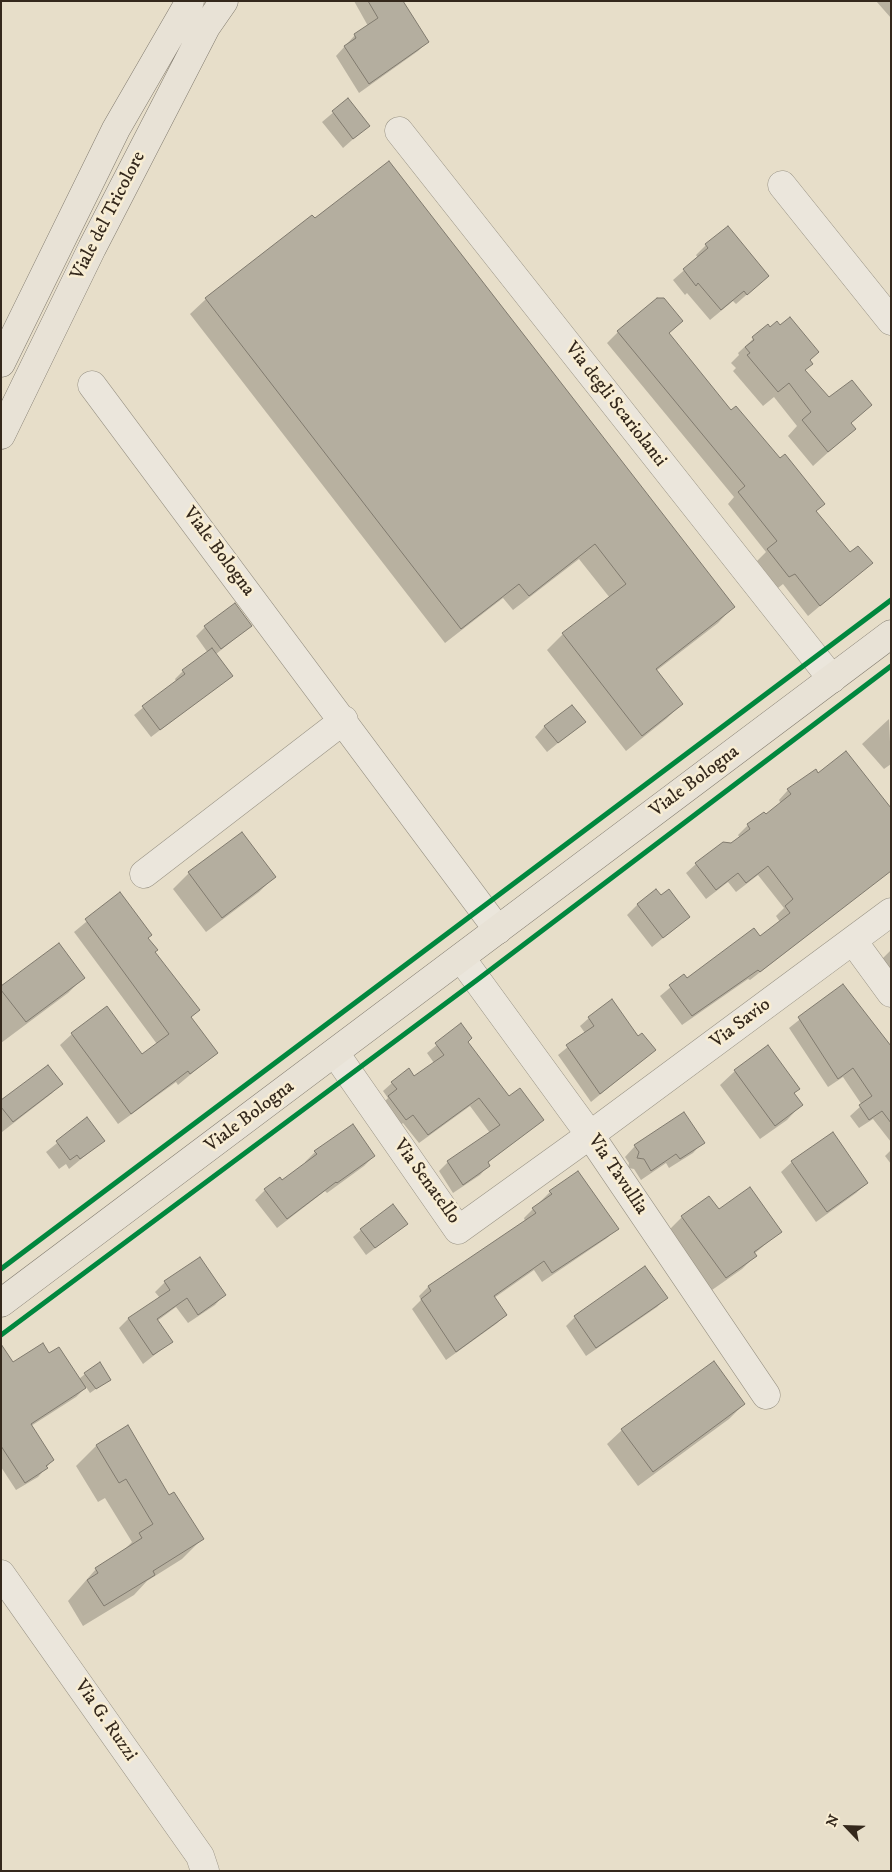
<!DOCTYPE html>
<html>
<head>
<meta charset="utf-8">
<style>
  body { margin:0 }
  #map { position:relative; width:892px; height:1872px; overflow:hidden; background:#e7dec9; font-family:"IM FELL DW Pica",serif }
  canvas { display:block }
  .frame { position:absolute; inset:0; border:2px solid #34281c; pointer-events:none }
  .north { position:absolute; left:822px; top:1802px; width:50px; height:50px; -webkit-text-stroke:4px #f8edd3; paint-order:stroke; rotate:294deg; font-size:14px; font-weight:700; line-height:20px; text-align:center; color:#34281c }
  .north::after { content:''; display:block; margin:auto; width:18px; height:22px; background:#34281c; clip-path:polygon(50% 0,100% 100%,50% 72%,0 100%) }
</style>
</head>
<body>
<div id="map">
<canvas width="892" height="1872"></canvas>
<div class="frame"></div>
<div class="north">N</div>
</div>
<script>
const c = document.querySelector('canvas').getContext('2d');
c.lineJoin = 'round';
function fillPath(path, color) {
  c.fillStyle = color;
  c.fill(path, 'evenodd');
}
function poly(rows) {
  const path = new Path2D();
  for (const r of rows) {
    path.moveTo(r[0], r[1]);
    for (let i = 2; i < r.length; i += 2) path.lineTo(r[i], r[i + 1]);
  }
  return path;
}
function stroke(path, color, width, dash) {
  c.strokeStyle = color;
  c.lineWidth = width;
  c.lineCap = dash ? 'butt' : 'round';
  c.setLineDash(dash || []);
  c.stroke(path);
}
function drawText(font, color, halo, rows, align = 'center') {
  c.font = font + ' "IM FELL DW Pica",serif';
  c.lineWidth = 5;
  c.setLineDash([]);
  c.textBaseline = 'middle';
  c.strokeStyle = halo;
  c.fillStyle = color;
  for (const [text, x, y, turn = 0] of rows) {
    c.save();
    c.translate(x, y);
    c.rotate((+turn || 0) * Math.PI / 180);
    c.textAlign = isNaN(turn) ? turn : align;
    if (halo) c.strokeText(text, 0, 0);
    c.fillText(text, 0, 0);
    c.restore();
  }
}
const shadow = poly([
  [354,1,402,1,427,42,418,51,359,93,336,56,355,35,368,26],
  [876,1,891,1,891,18],
  [348,100,368,126,343,148,322,122],
  [312,217,733,607,718,623,656,671,682,704,666,719,626,751,547,650,563,634,610,598,579,559,513,610,503,598,445,643,190,314,206,299],
  [706,245,768,276,736,304,733,301,710,320,687,293,685,295,673,280,698,258,696,255],
  [767,326,809,361,804,371,828,399,871,405,850,424,854,429,813,466,788,436,797,426,774,397,763,406,733,371,736,368,731,363,739,355,738,353],
  [618,332,668,334,731,412,823,504,815,512,850,554,871,563,808,616,783,584,778,588,757,561,766,552,728,504,734,497,607,343],
  [250,626,215,655,231,676,151,737,134,715,176,681,175,679,183,671,208,653,196,636,205,627],
  [889,719,891,764,884,769,862,744],
  [584,722,547,752,535,737,545,726],
  [818,774,889,808,891,807,891,870,750,980,748,979,682,1025,660,996,684,976,687,979,760,938,780,922,776,916,784,908,758,875,736,892,728,882,706,899,686,873,696,864,740,838,738,835,748,825,764,813,766,816,781,804,779,800,788,790],
  [241,833,274,877,259,892,206,932,173,889,189,873],
  [120,894,154,952,199,1010,190,1018,216,1053,178,1085,176,1082,118,1124,60,1045,72,1034,142,1055,157,1044,74,932],
  [661,897,689,917,652,947,627,915,638,904],
  [891,950,891,971,882,959],
  [83,978,68,993,1,1043,1,988],
  [843,985,891,1049,891,1142,873,1119,859,1128,850,1116,862,1105,843,1077,828,1087,789,1028],
  [589,1018,637,1038,654,1050,591,1102,558,1055,585,1033,580,1026],
  [461,1025,466,1042,509,1097,542,1120,487,1163,488,1166,480,1175,453,1193,439,1171,448,1162,490,1133,470,1106,419,1143,403,1123,397,1128,380,1106,388,1098,383,1091,392,1083,414,1077,434,1063,427,1053],
  [735,1071,799,1089,793,1094,801,1105,787,1120,760,1139,720,1085],
  [61,1084,51,1094,2,1132,1,1102],
  [684,1113,703,1142,693,1153,669,1168,666,1163,641,1180,634,1169,628,1168,629,1163,625,1157,635,1146],
  [87,1119,103,1141,69,1169,66,1164,59,1169,46,1152],
  [891,1150,891,1164,885,1156],
  [315,1152,374,1156,364,1166,327,1193,325,1191,277,1228,255,1200,265,1190,282,1182,306,1164,305,1162],
  [792,1162,867,1183,856,1193,816,1222,781,1172],
  [550,1192,617,1228,607,1238,542,1282,534,1270,494,1298,506,1315,496,1324,446,1360,412,1309,421,1300,419,1296,428,1287,525,1221,524,1218],
  [718,1211,780,1232,754,1254,755,1256,742,1269,712,1290,669,1230,682,1217],
  [407,1224,366,1255,353,1237,361,1230],
  [165,1282,224,1295,215,1305,188,1323,176,1307,157,1321,171,1342,143,1364,119,1328,128,1319,160,1298,155,1292],
  [666,1298,657,1307,586,1356,566,1326,575,1317],
  [49,1355,79,1379,85,1374,110,1379,90,1393,86,1387,76,1397,31,1426,53,1460,38,1477,16,1490,1,1467,1,1373],
  [744,1404,729,1419,638,1486,607,1444,622,1430],
  [127,1427,169,1497,202,1539,182,1559,147,1581,134,1595,83,1626,68,1601,96,1569,120,1554,132,1542,105,1498,98,1502,76,1466,96,1446]
]);
const building = poly([
  [368,1,403,1,429,42,369,84,344,46,356,38,354,34,378,18,368,1],
  [348,98,370,126,353,139,332,111,348,98],
  [389,161,735,607,656,669,683,704,642,736,562,633,626,584,595,544,529,596,519,584,461,629,205,298,312,215,315,218,389,161],
  [728,226,769,276,747,295,744,291,721,310,698,283,696,286,683,269,708,248,705,244,728,226],
  [657,298,664,298,683,321,669,333,731,410,736,406,780,458,785,454,825,504,816,511,850,552,858,546,873,563,820,606,795,574,789,577,767,549,777,541,738,492,745,486,617,331,657,298],
  [790,317,819,352,810,360,813,364,805,370,829,397,852,380,872,405,851,423,856,429,828,452,802,420,811,412,789,383,778,392,747,355,750,353,745,347,754,340,752,337,768,324,770,327,777,321,780,325,790,317],
  [235,603,252,626,221,649,204,626,235,603],
  [212,648,233,676,160,730,142,706,185,674,182,670,212,648],
  [572,705,586,722,558,743,544,726,572,705],
  [846,751,891,808,891,871,760,972,758,970,692,1016,669,985,684,974,687,978,754,928,760,936,790,913,785,906,793,899,768,866,746,883,738,873,716,890,695,863,723,842,731,843,750,829,747,824,764,812,766,814,791,794,787,789,816,769,818,773,846,751],
  [242,832,276,877,222,918,188,872,242,832],
  [656,889,661,895,669,889,690,917,663,938,637,904,656,889],
  [120,892,152,935,148,938,158,950,155,952,200,1010,191,1017,218,1053,190,1074,188,1071,131,1114,71,1033,107,1006,142,1054,169,1034,85,919,120,892],
  [59,943,85,978,26,1022,1,990,1,986,59,943],
  [843,984,891,1046,891,1123,882,1111,869,1120,859,1105,872,1096,853,1068,838,1079,798,1017,843,984],
  [612,999,638,1036,642,1033,656,1050,600,1094,566,1045,594,1026,588,1017,612,999],
  [461,1023,472,1038,468,1042,509,1096,520,1088,544,1120,488,1162,490,1166,463,1185,447,1161,500,1125,479,1098,428,1135,413,1115,406,1120,388,1096,397,1089,391,1082,409,1068,414,1076,444,1055,435,1043,461,1023],
  [768,1045,800,1089,794,1093,803,1105,775,1126,734,1070,768,1045],
  [48,1065,63,1084,13,1122,1,1107,1,1100,48,1065],
  [684,1112,705,1143,680,1159,676,1154,651,1171,644,1159,637,1158,639,1152,634,1145,684,1112],
  [87,1117,105,1141,80,1159,77,1155,70,1160,56,1141,87,1117],
  [353,1124,375,1156,337,1183,336,1182,287,1219,264,1189,280,1177,282,1180,317,1154,314,1151,353,1124],
  [833,1132,868,1183,827,1212,791,1161,833,1132],
  [578,1171,619,1229,552,1273,544,1261,494,1296,507,1315,456,1352,421,1299,431,1291,428,1286,536,1213,532,1208,552,1194,549,1191,578,1171],
  [750,1187,782,1232,754,1252,757,1256,726,1278,681,1216,709,1196,719,1209,750,1187],
  [393,1204,408,1224,375,1248,360,1229,393,1204],
  [200,1257,226,1295,198,1315,187,1298,157,1319,173,1342,153,1355,128,1318,170,1290,164,1281,200,1257],
  [645,1266,668,1298,596,1348,574,1316,645,1266],
  [43,1343,49,1353,59,1347,86,1388,31,1424,54,1460,46,1466,48,1468,25,1483,1,1446,1,1344,13,1362,43,1343],
  [714,1361,745,1404,653,1472,621,1429,714,1361],
  [100,1362,111,1380,96,1389,84,1373,100,1362],
  [128,1425,169,1495,174,1492,204,1539,153,1571,155,1575,104,1606,87,1580,98,1573,95,1568,142,1538,139,1533,153,1524,126,1479,119,1483,96,1445,128,1425]
]);
const minor = poly([
  [399,131,832,679],
  [782,185,891,321],
  [92,385,498,930],
  [144,874,344,720],
  [853,941,891,993],
  [461,958,590,1135,766,1395],
  [335,1053,458,1230,590,1135,891,912],
  [1,1574,200,1856,205,1871]
]);
const major = poly([
  [1,1303,891,634]
]);
const highway = poly([
  [1,363,116,129,190,1],
  [1,435,92,248,206,27,224,1]
]);
const cycleway = poly([
  [1,1269,891,600],
  [1,1335,477,980,891,666]
]);
const streetNames = [
  ["Viale del Tricolore",109,216,-63],
  ["Via degli Scariolanti",615,405,52],
  ["Viale Bologna",218,552,53],
  ["Viale Bologna",695,782,-37],
  ["Via Savio",741,1024,-37],
  ["Viale Bologna",250,1117,-37],
  ["Via Tavullia",617,1175,56],
  ["Via Senatello",426,1182,54],
  ["Via G. Ruzzi",105,1721,55]
];
fillPath(shadow, '#0003');
fillPath(building, '#b4ae9f');
stroke(building, '#807a6e', 1);
stroke(minor, '#999385', 29);
stroke(major, '#807a6e', 29);
stroke(highway, '#807a6e', 29);
stroke(minor, '#ebe6dc', 28);
stroke(major, '#e8e2d6', 28);
stroke(highway, '#e8e2d6', 28);
stroke(cycleway, '#00873e', 5);
drawText('19px', '#34281c', '#f8edd3', streetNames);
</script>
</body>
</html>
